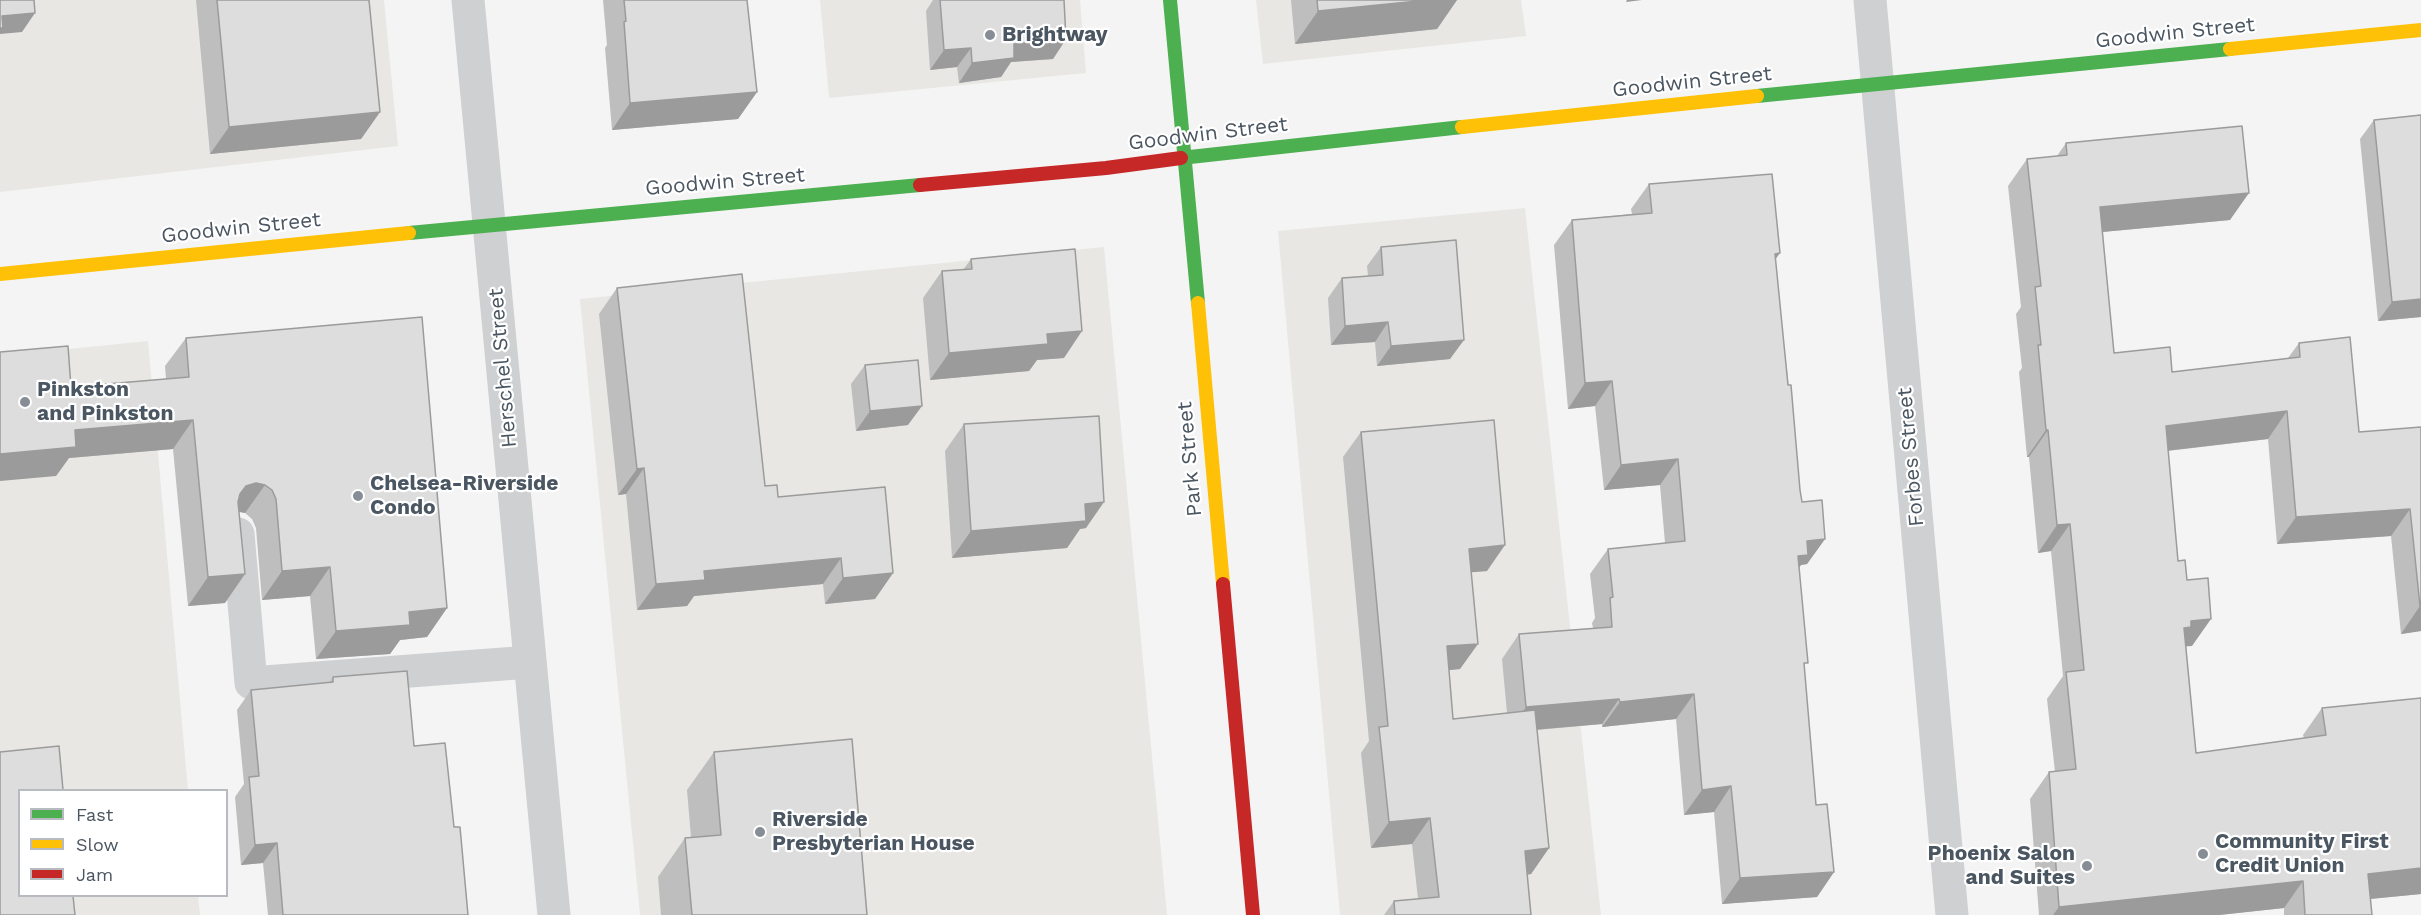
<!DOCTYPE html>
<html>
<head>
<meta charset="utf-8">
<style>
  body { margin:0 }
  #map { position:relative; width:2421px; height:915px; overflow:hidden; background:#f4f4f4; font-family:"Work Sans",sans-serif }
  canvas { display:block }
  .legend { position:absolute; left:18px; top:789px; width:210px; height:108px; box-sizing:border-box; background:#fff; border:2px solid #b7bbc0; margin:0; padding:8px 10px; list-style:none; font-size:18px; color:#4a5661 }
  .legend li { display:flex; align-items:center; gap:12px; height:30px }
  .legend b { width:30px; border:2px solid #b7bbc0 }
</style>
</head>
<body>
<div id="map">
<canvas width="2421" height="915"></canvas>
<ul class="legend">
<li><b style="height:8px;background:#4caf50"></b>Fast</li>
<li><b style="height:8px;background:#ffc107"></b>Slow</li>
<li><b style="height:8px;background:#c62828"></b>Jam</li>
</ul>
</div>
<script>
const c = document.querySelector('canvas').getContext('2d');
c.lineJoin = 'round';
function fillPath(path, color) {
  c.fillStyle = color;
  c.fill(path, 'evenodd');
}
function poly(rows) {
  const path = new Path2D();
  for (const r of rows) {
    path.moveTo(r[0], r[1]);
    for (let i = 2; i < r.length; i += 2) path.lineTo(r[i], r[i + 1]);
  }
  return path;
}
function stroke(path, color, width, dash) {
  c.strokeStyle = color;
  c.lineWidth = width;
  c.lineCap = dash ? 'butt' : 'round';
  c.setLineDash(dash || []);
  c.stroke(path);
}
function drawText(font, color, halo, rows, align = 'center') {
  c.font = font + ' "Work Sans",sans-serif';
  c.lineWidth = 4.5;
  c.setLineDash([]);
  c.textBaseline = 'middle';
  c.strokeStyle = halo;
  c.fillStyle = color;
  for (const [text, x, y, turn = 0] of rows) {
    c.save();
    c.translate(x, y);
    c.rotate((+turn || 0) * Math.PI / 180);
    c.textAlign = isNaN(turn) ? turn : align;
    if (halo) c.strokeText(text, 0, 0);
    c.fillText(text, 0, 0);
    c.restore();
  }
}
const commercial = poly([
  [0,0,384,0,398,146,0,192],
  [820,0,1080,0,1086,73,829,98],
  [1256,0,1521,0,1526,36,1263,64],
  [1525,208,1601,915,1340,915,1278,231],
  [1104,247,1167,915,640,915,580,299],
  [148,341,188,790,20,790,20,896,198,896,200,915,0,915,0,356]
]);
const street = poly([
  [468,0,554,915],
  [1870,0,1952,915],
  [238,534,251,683,530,662]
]);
const fast = poly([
  [1170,0,1198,303],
  [1757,96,2230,49],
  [1181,158,1462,127],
  [409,233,920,185]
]);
const slow = poly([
  [2230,49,2421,30],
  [1462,127,1757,96],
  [0,274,409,233],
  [1198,303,1223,584]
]);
const jam = poly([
  [920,185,1106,168,1181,158],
  [1223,584,1253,915]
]);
const wall = poly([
  [196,0,369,0,380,112,361,139,210,154],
  [603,0,747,0,757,92,738,119,612,130,605,48,607,45],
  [933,0,1064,0,1066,39,1053,59,1011,62,1001,77,959,83,957,67,930,70,926,11],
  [1291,0,1457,0,1437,29,1295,44],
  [2374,120,2421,317,2378,321,2360,139],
  [2066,143,2230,220,2102,232,2114,353,2172,372,2288,358,2299,343,2359,432,2421,427,2421,631,2401,634,2391,536,2277,544,2268,439,2168,451,2178,561,2192,646,2186,646,2196,753,2304,738,2303,735,2322,708,2421,698,2421,894,2370,899,2372,915,2284,915,2284,908,2219,915,2039,915,2030,799,2049,772,2055,772,2047,699,2063,676,2051,551,2038,553,2029,457,2027,457,2019,372,2022,368,2016,314,2021,307,2008,186,2027,159,2057,156],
  [1649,184,1775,260,1800,490,1802,502,1825,539,1807,564,1801,565,1799,568,1804,668,1816,805,1834,872,1817,897,1722,904,1714,812,1684,815,1676,719,1602,727,1602,724,1537,730,1549,848,1531,874,1527,875,1531,915,1384,915,1394,901,1418,899,1412,844,1371,848,1361,753,1369,741,1343,457,1361,432,1487,571,1471,572,1460,669,1449,670,1453,719,1507,713,1502,659,1519,634,1593,628,1592,623,1595,618,1590,574,1608,549,1665,543,1660,485,1604,490,1595,406,1568,409,1554,245,1572,220,1632,214,1631,209],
  [1381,247,1450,359,1377,366,1375,342,1331,345,1328,298,1342,278,1368,276,1367,266],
  [971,259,1064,358,1037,360,1029,371,930,380,923,298,942,271,963,270],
  [617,288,765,486,778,497,893,573,875,599,825,604,823,584,694,596,687,606,637,610,626,494,618,495,599,314],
  [186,338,447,608,427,637,400,640,390,654,316,659,310,596,262,600,256,528,252,519,245,513,239,512,225,603,188,606,173,449,69,458,56,476,71,387,166,379,165,366],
  [865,365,908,425,856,431,851,384],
  [964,424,1086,528,1080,529,1067,548,952,558,945,451],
  [333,677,414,746,454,827,468,915,268,915,263,863,241,865,235,797,244,784,237,710,251,690,329,683],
  [714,752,867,915,661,915,658,877,685,838,691,837,687,790]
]);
const shadedWall = poly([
  [1428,0,1457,0,1437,29,1295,44,1318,11],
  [1627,0,1642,0,1626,2],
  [35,13,22,32,0,34,0,19,2,16],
  [1066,39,1053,59,1011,62,1001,77,959,83,972,63,1014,44],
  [971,48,957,67,930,70,944,50],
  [757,92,738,119,612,130,630,103],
  [380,112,361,139,210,154,229,127],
  [2249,193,2230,220,2081,234,2100,207],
  [1780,253,1762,278,1775,254],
  [2421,299,2421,317,2378,321,2392,302],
  [1388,322,1375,342,1331,345,1345,326],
  [1082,331,1064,358,1037,360,1029,371,930,380,949,353,1047,334],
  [1464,340,1450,359,1377,366,1391,346],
  [1612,381,1595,406,1568,409,1585,383],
  [922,406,908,425,856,431,870,411],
  [2287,411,2268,439,2147,453,2166,426],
  [193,420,173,449,69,458,56,476,0,481,0,454,75,430],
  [2046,430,2048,430,2029,457,2027,457],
  [1678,459,1660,485,1604,490,1621,465],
  [644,468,626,494,618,495,637,469],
  [256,483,265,485,245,513,236,511,220,523,246,486],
  [1104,502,1086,528,1080,529,1067,548,952,558,971,531,1085,504],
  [2410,509,2391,536,2277,544,2296,517],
  [2070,524,2051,551,2038,553,2057,525],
  [1825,539,1807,564,1801,565,1790,581,1780,581,1807,541],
  [1505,545,1487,571,1451,574,1469,549],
  [841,558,823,584,694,596,687,606,637,610,656,584,704,571],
  [330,567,310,596,262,600,282,571],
  [893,573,875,599,825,604,843,578],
  [245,574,225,603,188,606,208,577],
  [2420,606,2421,606,2421,631,2401,634],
  [447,608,427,637,400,640,390,654,316,659,336,631,409,612],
  [2211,619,2192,646,2177,647,2184,628,2191,621],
  [1478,644,1460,669,1429,672,1447,646],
  [1694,694,1676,719,1602,727,1620,702],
  [1619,699,1602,724,1509,732,1526,707],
  [1731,786,1714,812,1684,815,1702,790],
  [1430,818,1412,844,1371,848,1389,822],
  [277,843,263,863,241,865,255,845],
  [1549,848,1531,874,1507,877,1525,851],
  [2421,868,2421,894,2349,901,2368,874],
  [1834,872,1817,897,1722,904,1740,878],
  [2303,881,2284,908,2219,915,2053,915,2059,907]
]);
const building = poly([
  [0,0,34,0,35,13,2,16,3,28,0,28,0,0],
  [217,0,369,0,380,112,229,127,217,0],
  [624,0,747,0,757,92,630,103,624,22,626,21,624,0],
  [940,0,1064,0,1066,39,1014,44,1014,58,972,63,971,48,944,50,940,0],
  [1317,0,1428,0,1318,11,1317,0],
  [2421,115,2421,299,2392,302,2374,120,2421,115],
  [2242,126,2249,193,2100,207,2114,353,2170,347,2172,372,2300,357,2299,343,2350,337,2359,432,2421,427,2421,606,2420,606,2410,509,2296,517,2287,411,2166,426,2178,561,2185,560,2187,580,2208,578,2211,619,2191,621,2191,627,2184,628,2196,753,2326,735,2322,708,2421,698,2421,868,2368,874,2372,915,2305,915,2303,881,2059,907,2049,772,2076,769,2066,672,2084,670,2070,524,2057,525,2048,430,2046,430,2038,345,2041,345,2035,287,2041,286,2027,159,2067,155,2066,143,2242,126],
  [1772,174,1780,253,1775,254,1788,385,1791,385,1800,490,1802,502,1822,500,1825,539,1807,541,1808,555,1798,556,1808,663,1804,663,1816,805,1827,804,1834,872,1740,878,1731,786,1702,790,1694,694,1620,702,1619,699,1526,707,1519,634,1612,627,1610,598,1613,597,1608,549,1685,541,1678,459,1621,465,1612,381,1585,383,1572,220,1652,213,1649,184,1772,174],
  [1456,240,1464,340,1391,346,1388,322,1345,326,1342,278,1383,275,1381,247,1456,240],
  [1075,249,1082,331,1047,334,1048,344,949,353,942,271,972,269,971,259,1075,249],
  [742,274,765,486,777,485,778,497,885,487,893,573,843,578,841,558,704,571,705,580,656,584,644,468,637,469,617,288,742,274],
  [422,317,447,608,409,612,410,625,336,631,330,567,282,571,276,499,272,490,265,485,256,483,246,486,240,494,238,502,245,574,208,577,193,420,75,430,76,447,0,454,0,352,68,346,71,387,189,377,186,338,422,317],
  [918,360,922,406,870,411,865,365,918,360],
  [1099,416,1104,502,1085,504,1086,521,971,531,964,424,1099,416],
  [1494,420,1505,545,1469,549,1478,644,1447,646,1453,719,1535,710,1549,848,1525,851,1531,915,1395,915,1394,901,1439,897,1430,818,1389,822,1379,727,1388,726,1361,432,1494,420],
  [407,671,414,746,445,743,454,827,460,827,468,915,283,915,277,843,255,845,249,777,259,776,251,690,333,682,333,677,407,671],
  [852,739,867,915,692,915,685,838,721,835,714,752,852,739],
  [59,746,63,790,20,790,20,896,73,896,75,915,0,915,0,752,59,746]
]);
const markers = [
  [990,35,6,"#868d94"],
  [25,402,6,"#868d94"],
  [358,496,6,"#868d94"],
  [760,832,6,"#868d94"],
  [2203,854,6,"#868d94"],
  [2087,866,6,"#868d94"]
];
const streetNames = [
  ["Goodwin Street",2175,33,-6],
  ["Goodwin Street",1692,82,-6],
  ["Goodwin Street",1208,134,-7],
  ["Goodwin Street",725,182,-5],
  ["Goodwin Street",241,228,-6],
  ["Herschel Street",503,368,-95],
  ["Forbes Street",1911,457,-95],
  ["Park Street",1190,459,-95]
];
const poiNames = [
  ["Brightway",1002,35],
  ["Pinkston",37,390],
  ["and Pinkston",37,414],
  ["Chelsea-Riverside",370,484],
  ["Condo",370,508],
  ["Riverside",772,820],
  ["Presbyterian House",772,844],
  ["Community First",2215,842],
  ["Credit Union",2215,866],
  ["Phoenix Salon",2075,854,"right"],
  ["and Suites",2075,878,"right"]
];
fillPath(commercial, '#e8e7e3');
stroke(street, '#ced0d2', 33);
stroke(fast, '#4caf50', 14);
stroke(slow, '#ffc107', 14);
stroke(jam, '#c62828', 14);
fillPath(wall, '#bebebf');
fillPath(shadedWall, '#9b9b9b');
fillPath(building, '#ddddde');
stroke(building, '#9b9b9b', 1.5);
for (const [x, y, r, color] of markers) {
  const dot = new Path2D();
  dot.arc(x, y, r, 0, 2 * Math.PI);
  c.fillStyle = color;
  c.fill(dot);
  stroke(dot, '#fff', 2);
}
drawText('21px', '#4a5661', '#fff', streetNames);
drawText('bold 21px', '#4a5661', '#fff', poiNames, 'left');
</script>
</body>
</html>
